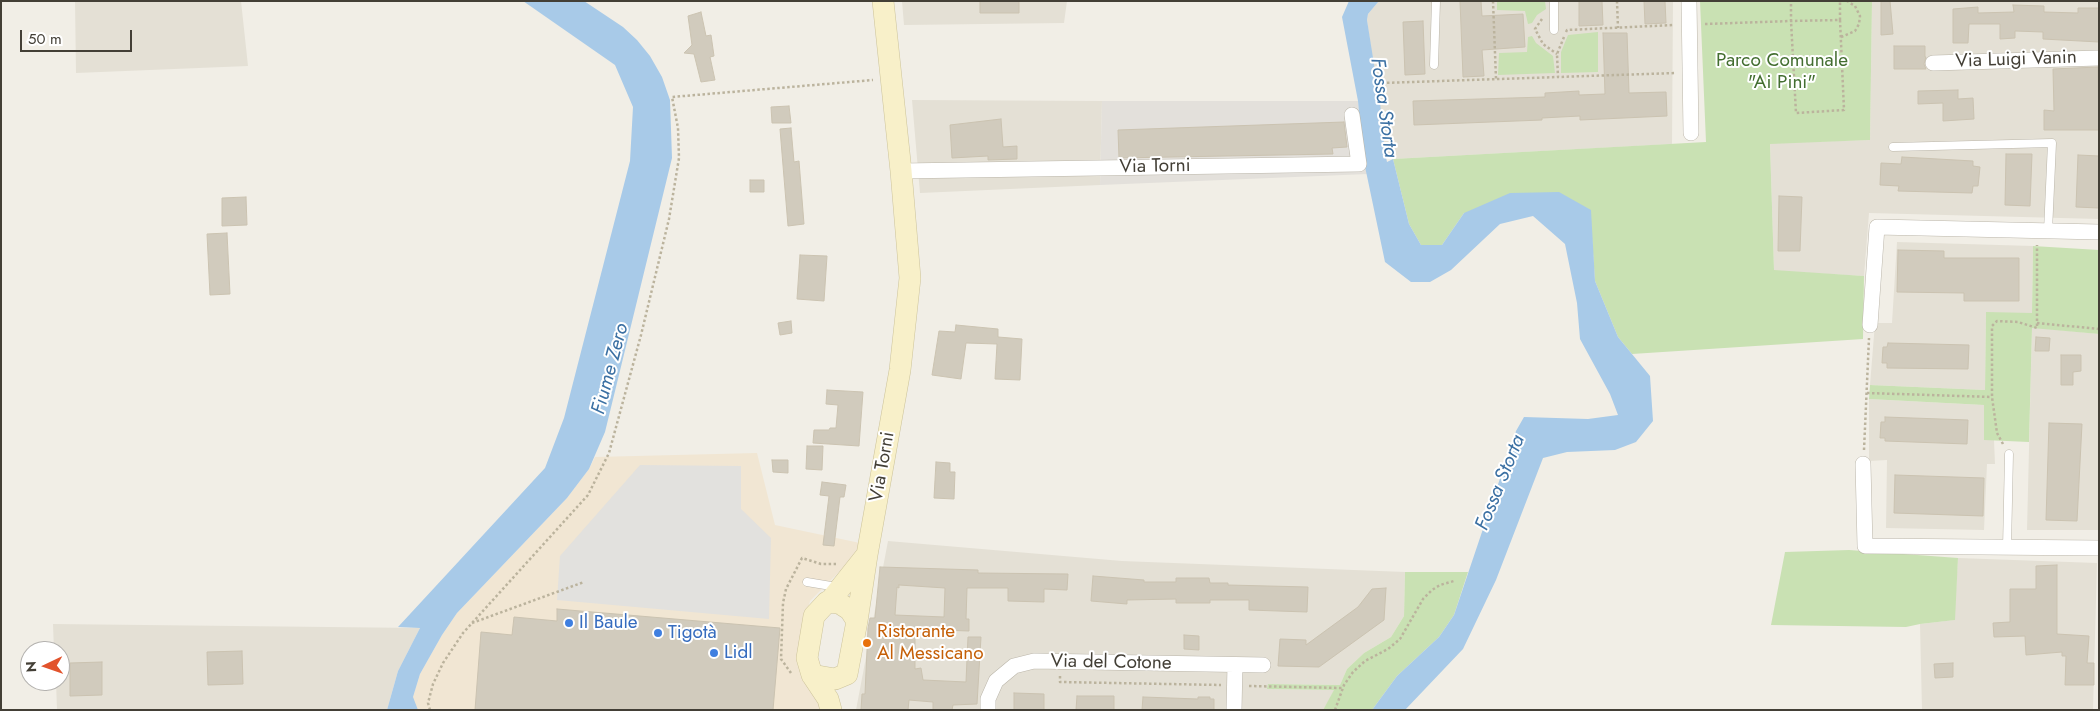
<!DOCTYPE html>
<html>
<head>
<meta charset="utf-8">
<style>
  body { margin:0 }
  #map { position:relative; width:2100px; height:711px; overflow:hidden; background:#f1eee6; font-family:Jost,sans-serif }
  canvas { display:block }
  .frame { position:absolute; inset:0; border:2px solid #433f36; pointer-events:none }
  .north { position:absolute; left:20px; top:641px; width:50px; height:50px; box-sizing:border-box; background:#fff; border:1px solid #b4b2af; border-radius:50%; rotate:267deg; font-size:14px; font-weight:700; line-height:20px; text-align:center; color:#433f36 }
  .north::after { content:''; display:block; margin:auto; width:18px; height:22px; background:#e2532c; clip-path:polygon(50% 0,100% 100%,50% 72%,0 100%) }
  .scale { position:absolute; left:20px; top:30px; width:112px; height:22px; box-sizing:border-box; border:2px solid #433f36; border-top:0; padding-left:6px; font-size:15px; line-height:18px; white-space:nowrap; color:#433f36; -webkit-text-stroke:4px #fff; paint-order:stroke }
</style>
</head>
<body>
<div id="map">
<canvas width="2100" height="711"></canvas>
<div class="frame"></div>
<div class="north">N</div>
<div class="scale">50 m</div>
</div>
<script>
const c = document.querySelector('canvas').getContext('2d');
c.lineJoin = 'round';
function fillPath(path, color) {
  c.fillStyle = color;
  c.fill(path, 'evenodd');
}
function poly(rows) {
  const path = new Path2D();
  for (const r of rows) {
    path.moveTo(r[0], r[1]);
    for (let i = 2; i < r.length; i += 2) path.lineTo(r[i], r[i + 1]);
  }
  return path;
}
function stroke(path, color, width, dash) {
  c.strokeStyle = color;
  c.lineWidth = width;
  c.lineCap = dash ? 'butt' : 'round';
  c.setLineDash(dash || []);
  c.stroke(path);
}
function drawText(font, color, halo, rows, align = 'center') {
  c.font = font + ' Jost,sans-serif';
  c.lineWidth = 4;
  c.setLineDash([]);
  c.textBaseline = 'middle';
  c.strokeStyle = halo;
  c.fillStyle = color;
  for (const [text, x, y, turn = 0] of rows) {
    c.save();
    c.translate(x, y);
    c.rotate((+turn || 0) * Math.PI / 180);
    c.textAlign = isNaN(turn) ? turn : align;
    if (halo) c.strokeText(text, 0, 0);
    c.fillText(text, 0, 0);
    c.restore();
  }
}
const residential = poly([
  [75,1,241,1,248,66,76,73],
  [902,1,1067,1,1064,23,904,25],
  [1379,1,1673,1,1672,144,1393,159,1385,153,1367,20,1368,14],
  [1872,1,2099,1,2099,219,1869,213,1864,276,1774,271,1770,143,1870,140],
  [912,100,1102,101,1100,185,920,193],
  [1897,242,2033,246,2032,313,1986,313,1985,390,1870,385,1875,323,1892,323],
  [2032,327,2099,334,2098,530,2027,530],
  [1869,399,1984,405,1984,439,1994,440,1995,464,1987,464,1984,530,1886,528,1887,460,1869,461],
  [888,541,1122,561,1405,572,1404,616,1391,637,1364,653,1347,669,1340,685,1268,684,1268,689,1335,690,1323,710,856,710],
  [1958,558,2097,563,2093,710,1922,710,1920,624,1954,620],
  [53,624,420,628,398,671,387,710,57,710,56,681,60,681,60,651,54,651]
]);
const commercial = poly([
  [757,453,775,525,860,543,853,558,810,601,797,656,822,710,409,710,420,674,442,635,457,613,567,498,589,469,595,457]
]);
const industrial = poly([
  [1102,101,1358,101,1363,157,1368,174,1100,185]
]);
const green = poly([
  [1497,1,1545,1,1546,9,1537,15,1532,23,1528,24,1525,11,1497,10],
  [1700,1,1872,1,1870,140,1770,144,1774,270,1864,276,1863,339,1632,354,1618,337,1595,281,1590,210,1464,213,1442,245,1421,245,1409,224,1393,159,1706,142],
  [1598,32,1598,72,1561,73,1561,52,1568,35],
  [1532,36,1536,43,1553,56,1555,73,1498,75,1499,53,1527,52,1528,37],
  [2033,246,2099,250,2099,334,2032,328,2029,442,1984,440,1984,405,1869,399,1870,385,1985,390,1986,312,2032,313],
  [1849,550,1958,558,1955,620,1920,624,1906,627,1771,625,1785,552],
  [1405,572,1468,572,1454,615,1439,637,1397,676,1372,710,1323,710,1334,690,1267,689,1268,684,1340,685,1347,669,1364,653,1391,637,1404,616]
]);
const parking = poly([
  [640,465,741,466,741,509,771,538,769,619,557,600,560,556]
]);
const water = poly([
  [523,1,584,1,623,27,637,40,650,56,662,77,670,100,672,158,605,432,589,469,567,498,457,613,442,635,420,674,413,697,418,710,387,710,398,671,420,628,398,627,545,468,564,418,630,161,633,107,615,65],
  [1349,1,1379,1,1368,14,1367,20,1380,102,1385,153,1387,162,1393,159,1409,224,1421,245,1442,245,1464,213,1510,193,1559,192,1591,210,1595,281,1618,337,1650,376,1653,421,1636,442,1615,450,1567,452,1543,458,1496,580,1463,649,1405,710,1372,710,1397,676,1439,637,1454,615,1516,431,1524,417,1588,419,1618,415,1610,394,1580,339,1577,303,1565,244,1533,216,1500,224,1451,270,1430,282,1411,282,1385,262,1363,157,1358,101,1342,17]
]);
const building = poly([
  [980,1,1019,1,1019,13,980,13,980,1],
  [1460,1,1481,1,1482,16,1523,14,1525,47,1482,50,1484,76,1463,77,1460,1],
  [1579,1,1602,1,1603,25,1579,26,1579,1],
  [1644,1,1665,1,1666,23,1645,24,1644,1],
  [1881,1,1890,1,1893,34,1881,35,1881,1],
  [2013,5,2044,6,2044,12,2078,13,2078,8,2099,8,2099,42,2043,39,2043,32,2015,31,2015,38,2000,39,2000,24,1969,24,1968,43,1953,43,1953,9,1978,7,1978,13,2014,12,2013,5],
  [701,12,706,36,711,35,714,56,710,57,715,80,701,82,694,54,684,53,692,45,688,16,701,12],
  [1423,21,1425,74,1405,75,1403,22,1423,21],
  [1603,33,1627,33,1629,93,1666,92,1667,116,1580,120,1580,116,1542,118,1542,120,1414,125,1413,101,1545,97,1545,93,1579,91,1579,95,1605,94,1603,33],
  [1894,46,1925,46,1925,57,1926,57,1924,64,1926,69,1894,69,1894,46],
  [2098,67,2099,130,2044,130,2044,110,2054,111,2053,69,2098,67],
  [1958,90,1958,99,1973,98,1974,119,1943,121,1943,103,1918,104,1918,91,1958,90],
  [789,106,791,123,772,123,771,107,789,106],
  [1001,119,1003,147,1017,146,1017,159,988,160,988,156,952,158,950,125,1001,119],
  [1344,122,1347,147,1332,148,1333,154,1119,158,1118,130,1344,122],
  [791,128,794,162,799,161,804,224,788,226,780,129,791,128],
  [2006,154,2032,154,2030,206,2005,205,2006,154],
  [2078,155,2099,156,2099,208,2076,207,2078,155],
  [1902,157,1973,161,1973,166,1980,167,1978,186,1973,186,1972,193,1898,191,1899,186,1880,185,1881,163,1901,164,1902,157],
  [750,180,764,180,764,192,750,192,750,180],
  [1779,196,1802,197,1800,251,1778,251,1779,196],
  [246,197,247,225,222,226,222,198,246,197],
  [227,233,230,294,210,295,207,234,227,233],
  [1898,250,1944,251,1944,258,2019,258,2019,301,1964,301,1964,293,1897,292,1898,250],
  [800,255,827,256,824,301,797,299,800,255],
  [791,321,792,333,780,335,778,323,791,321],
  [956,325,998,329,998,337,1022,339,1020,380,995,379,997,344,966,343,961,379,932,375,939,331,955,332,956,325],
  [2036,337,2050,338,2049,351,2035,351,2036,337],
  [1888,343,1969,345,1968,369,1887,368,1887,363,1882,363,1883,347,1887,347,1888,343],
  [2061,355,2081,355,2081,371,2073,372,2073,385,2061,385,2061,355],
  [827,390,863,392,859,446,813,443,814,430,829,430,830,428,836,428,838,405,826,404,827,390],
  [1885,417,1968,420,1967,444,1885,441,1885,438,1880,438,1881,422,1885,422,1885,417],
  [2049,423,2082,424,2077,521,2046,520,2049,423],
  [807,446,823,446,822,470,806,469,807,446],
  [772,460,788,460,788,473,773,472,772,460],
  [936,462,950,463,950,472,955,472,954,499,934,498,936,462],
  [1895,475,1984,478,1983,516,1894,513,1895,475],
  [822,482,846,485,844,497,840,497,834,546,823,545,829,496,820,495,822,482],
  [2057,565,2057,634,2089,636,2087,663,2094,663,2094,685,2065,685,2066,656,2062,656,2062,652,2026,655,2025,636,1994,637,1993,623,2010,622,2010,589,2036,589,2036,566,2057,565],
  [880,567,978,570,978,573,1068,574,1067,590,1044,589,1044,602,1008,601,1008,588,967,588,966,619,969,619,969,631,915,629,915,669,921,668,923,680,966,682,968,637,981,637,977,704,953,705,952,710,933,710,933,702,909,700,908,710,861,710,862,694,865,694,868,628,870,618,875,618,880,567],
  [899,585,945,588,944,617,895,615,897,587,899,588,899,585],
  [1093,576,1144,580,1144,582,1176,582,1176,578,1209,578,1210,583,1228,583,1228,585,1308,587,1307,612,1249,610,1249,600,1210,600,1210,603,1176,603,1176,599,1127,600,1127,604,1091,601,1093,576],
  [1386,588,1384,620,1319,667,1278,666,1280,639,1306,640,1306,645,1358,607,1372,589,1386,588],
  [557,609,780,628,773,710,475,710,481,632,512,635,514,617,557,621,557,609],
  [1184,635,1199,636,1199,650,1184,649,1184,635],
  [242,651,243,684,208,685,207,652,242,651],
  [102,662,102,695,70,696,70,663,102,662],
  [1953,663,1953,677,1935,678,1934,664,1953,663],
  [1014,693,1044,694,1044,710,1014,710,1014,693],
  [1077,696,1114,696,1114,710,1076,710,1077,696],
  [1143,697,1198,699,1198,697,1210,697,1210,699,1214,699,1214,710,1142,710,1143,697]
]);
const path = poly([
  [1493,1,1496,79],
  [1617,1,1618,28],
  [1542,19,1535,29,1543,44,1557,54],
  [1840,20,1840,1],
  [1705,24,1791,21,1840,20,1844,110,1796,113,1791,21,1791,1],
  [1566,32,1567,30,1674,25],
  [1564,37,1557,54,1558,77,1676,73],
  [1841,37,1855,31,1859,24,1860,16,1855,6,1847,1],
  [1382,83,1558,77],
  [2037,323,2099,329],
  [1867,393,1992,397],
  [2003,444,1997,433,1992,397,1992,326,1997,321,2018,322,2037,328,2037,245],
  [1864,450,1869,338],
  [472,623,584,582],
  [791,673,781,659,783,603,786,589,802,558,821,564,836,564],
  [1060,676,1060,682,1221,685],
  [1249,686,1342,688],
  [430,710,428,703,433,684,443,663,463,633,588,495,609,453,641,335,669,219,679,158,678,128,672,97,873,80],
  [1335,710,1344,685,1353,672,1365,661,1388,649,1400,639,1423,599,1432,590,1440,585,1454,581]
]);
const service = poly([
  [1554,1,1554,30],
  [1434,65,1436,1],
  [1893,147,2052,143,2048,231],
  [2007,548,2009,454],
  [807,582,837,587]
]);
const minor = poly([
  [1689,1,1691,133],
  [1933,63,2099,58],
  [901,171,1359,164,1352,115],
  [1870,325,1877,227,2099,232],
  [1863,464,1865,546,2099,548],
  [988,710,988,699,996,681,1014,666,1034,661,1263,665],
  [1234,710,1235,665]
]);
const secondary = poly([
  [830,601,865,557],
  [827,602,839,603,850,610,857,621,847,674,835,679,812,675,807,658,814,616,827,602],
  [857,621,867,555,900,370,910,278,901,171,883,1],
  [812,675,828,699,831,710]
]);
const markers = [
  [569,623,5,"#3f7fe0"],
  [658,633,5,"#3f7fe0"],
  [867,643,5,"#e8710a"],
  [714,653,5,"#3f7fe0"]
];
const streetNames = [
  ["Via Luigi Vanin",2016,60,-2],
  ["Via Torni",1155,167,-1],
  ["Via Torni",883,467,-80],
  ["Via del Cotone",1111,663,1]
];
const parkNames = [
  ["Parco Comunale",1782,61],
  ["\"Ai Pini\"",1782,83]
];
const shopNames = [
  ["Il Baule",579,623],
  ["Tigotà",668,633],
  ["Lidl",724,653]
];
const foodNames = [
  ["Ristorante",877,632],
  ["Al Messicano",877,654]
];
const waterNames = [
  ["Fossa Storta",1383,108,82],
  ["Fiume Zero",611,369,-75],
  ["Fossa Storta",1501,483,-68]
];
fillPath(residential, '#e4e0d5');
fillPath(commercial, '#f1e6d3');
fillPath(industrial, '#e3e0db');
fillPath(green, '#c9e1b3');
fillPath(parking, '#e2e1de');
fillPath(water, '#a8cae8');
fillPath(building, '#d1cbbd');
stroke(building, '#cbc3b1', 1);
stroke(service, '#bbb6aa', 9);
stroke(minor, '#bbb6aa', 16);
stroke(secondary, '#ccc39a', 22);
stroke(path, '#bbb39d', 2.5, [2.5, 2.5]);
stroke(service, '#fff', 8);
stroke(minor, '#fff', 15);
stroke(secondary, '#f8f0c9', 21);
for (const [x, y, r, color] of markers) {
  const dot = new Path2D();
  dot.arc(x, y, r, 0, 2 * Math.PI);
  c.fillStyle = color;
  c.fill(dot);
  stroke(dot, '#fff', 2);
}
drawText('19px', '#433f36', '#fff', streetNames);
drawText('19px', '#436e30', '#fff', parkNames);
drawText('19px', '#366cbe', '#fff', shopNames, 'left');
drawText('19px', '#c56008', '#fff', foodNames, 'left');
drawText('italic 20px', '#3b70a3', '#fff', waterNames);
</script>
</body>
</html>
